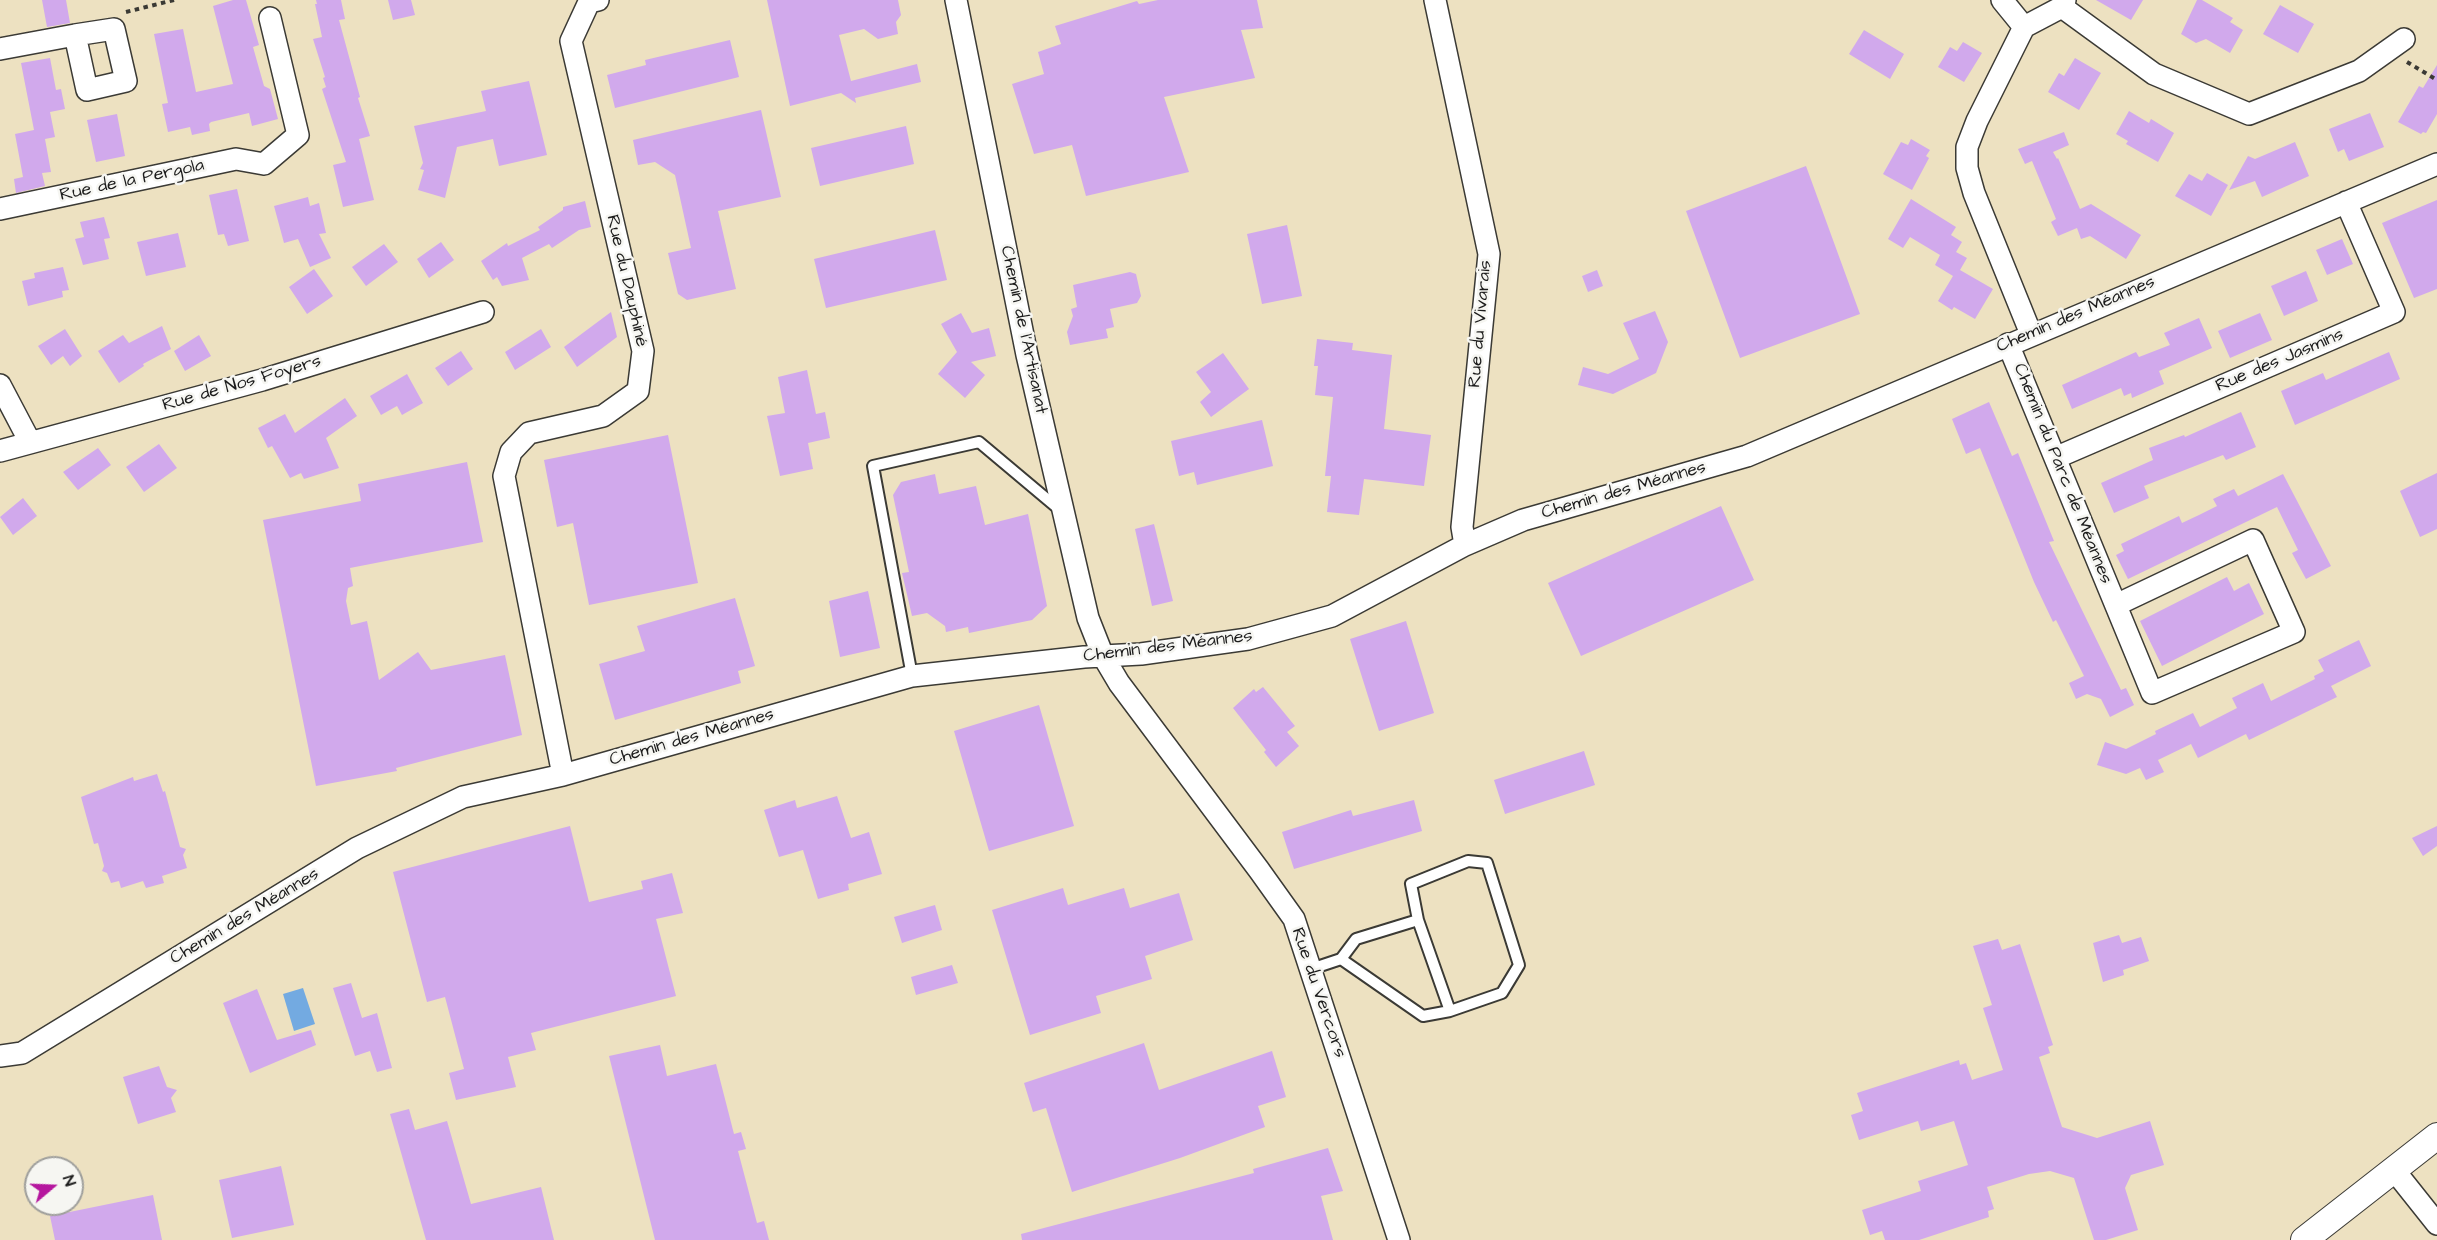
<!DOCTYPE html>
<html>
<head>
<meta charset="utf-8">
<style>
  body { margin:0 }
  #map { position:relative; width:2437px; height:1240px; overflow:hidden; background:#ede1c1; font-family:"Architects Daughter",sans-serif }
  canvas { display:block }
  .north { position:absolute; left:24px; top:1156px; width:60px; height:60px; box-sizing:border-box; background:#f6f6f2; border:2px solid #9f9f9c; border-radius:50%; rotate:71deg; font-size:16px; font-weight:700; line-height:24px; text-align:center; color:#1c1c1c }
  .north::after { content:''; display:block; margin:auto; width:21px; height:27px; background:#b5179e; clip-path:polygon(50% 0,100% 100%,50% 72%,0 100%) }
</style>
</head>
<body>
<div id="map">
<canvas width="2437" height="1240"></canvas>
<div class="north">N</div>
</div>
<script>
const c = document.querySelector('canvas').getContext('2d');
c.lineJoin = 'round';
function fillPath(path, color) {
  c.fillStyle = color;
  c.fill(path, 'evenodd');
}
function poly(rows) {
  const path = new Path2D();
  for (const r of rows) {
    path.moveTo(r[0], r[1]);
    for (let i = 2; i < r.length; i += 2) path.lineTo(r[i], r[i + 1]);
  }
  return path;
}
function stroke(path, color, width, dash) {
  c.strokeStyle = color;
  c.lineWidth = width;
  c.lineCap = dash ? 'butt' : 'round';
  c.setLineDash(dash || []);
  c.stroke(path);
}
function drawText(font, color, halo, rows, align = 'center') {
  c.font = font + ' "Architects Daughter",sans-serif';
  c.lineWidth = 5;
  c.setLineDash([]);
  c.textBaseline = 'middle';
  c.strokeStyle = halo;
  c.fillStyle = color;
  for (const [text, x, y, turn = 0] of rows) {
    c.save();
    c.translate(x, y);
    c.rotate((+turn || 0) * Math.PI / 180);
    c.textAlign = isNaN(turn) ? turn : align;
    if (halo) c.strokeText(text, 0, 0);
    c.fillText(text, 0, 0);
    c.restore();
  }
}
const water = poly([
  [303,988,315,1024,294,1031,283,994]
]);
const building = poly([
  [42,0,66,0,70,23,47,27],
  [233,0,246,0,259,45,253,47,264,86,270,89,278,119,252,126,249,113,211,122,209,124,210,131,192,135,190,127,168,132,162,104,168,103,154,34,183,29,196,92,233,84,213,6],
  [316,0,341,0,345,19,339,20,360,97,358,98,370,136,359,139,374,200,343,207,333,165,346,162,322,89,326,87,323,78,325,77,313,39,322,37,315,4,317,4],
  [388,0,411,0,415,15,393,20],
  [767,0,898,0,901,15,896,22,898,34,878,39,864,29,839,35,851,81,917,64,921,82,855,98,856,103,841,93,790,106],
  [1158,0,1257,0,1263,28,1241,30,1255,78,1164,97,1189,172,1086,196,1072,145,1034,154,1012,84,1044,74,1038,52,1061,44,1055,26,1137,1,1139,4],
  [2096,0,2143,0,2131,20],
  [2197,0,2202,0,2233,18,2230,22,2243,30,2230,53,2206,39,2196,43,2181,34],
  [2280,5,2314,24,2298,53,2263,34],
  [1864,30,1904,54,1890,79,1849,54],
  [730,40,739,77,615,108,607,75,646,65,645,60],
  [1963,42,1982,53,1964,82,1938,67,1950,47,1957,51],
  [50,58,56,90,61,89,65,109,50,112,55,137,45,139,51,172,42,173,45,186,16,193,14,179,23,177,15,134,34,130,21,63],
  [2075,58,2101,73,2079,110,2048,92,2059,73,2064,76],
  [2437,65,2437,114,2426,133,2423,132,2421,134,2398,122,2419,86,2423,88],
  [529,81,547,155,499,166,493,139,457,147,445,198,418,190,424,170,420,169,423,163,414,126,486,111,481,91],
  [761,110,781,197,718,211,736,289,687,300,678,294,668,253,691,248,675,175,655,162,638,165,633,140],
  [2129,111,2149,123,2151,119,2174,133,2158,162,2126,144,2128,141,2116,134],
  [2370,113,2384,147,2349,161,2344,149,2338,152,2329,129],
  [117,114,125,156,96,162,87,120],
  [906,126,914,164,820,186,811,148],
  [2064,132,2069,145,2053,152,2057,159,2058,158,2080,209,2091,204,2141,235,2126,259,2090,236,2081,239,2077,228,2058,236,2051,222,2056,219,2032,161,2025,164,2018,149],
  [1911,139,1930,150,1926,156,1929,158,1912,190,1883,174,1901,142,1908,145],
  [2295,142,2309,176,2262,197,2255,181,2229,190,2248,156,2255,159],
  [1806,166,1860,314,1740,358,1686,211],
  [2207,173,2228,185,2211,216,2175,196,2189,174,2202,181],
  [237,189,249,241,228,246,224,234,218,235,209,195],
  [308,197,310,206,319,203,326,233,319,234,331,258,310,267,298,239,284,243,274,206],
  [1911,199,1956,227,1951,235,1962,242,1956,252,1967,258,1960,270,1993,289,1975,319,1954,307,1952,310,1938,301,1953,276,1935,265,1940,255,1910,237,1903,248,1888,239],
  [2437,200,2437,289,2414,298,2382,223],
  [585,201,591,227,579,230,552,248,549,244,522,258,529,280,502,286,497,277,493,280,481,261,507,243,508,246,540,230,538,227,563,210,563,207],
  [104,217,110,238,104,239,109,259,83,265,75,239,84,237,80,222],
  [1287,225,1302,296,1262,304,1247,234],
  [935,230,947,280,826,308,814,259],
  [178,233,186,267,146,276,137,242],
  [2342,239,2353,264,2327,275,2316,250],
  [441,242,454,260,429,278,417,259],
  [384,244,398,262,366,286,352,267],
  [63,267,69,290,62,291,63,297,28,306,22,281,35,278,34,273],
  [314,269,333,296,307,314,289,287],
  [1597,270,1603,286,1588,292,1582,276],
  [2306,271,2318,301,2284,316,2271,286],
  [1130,272,1136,274,1141,296,1137,303,1110,309,1114,327,1106,329,1108,338,1070,345,1067,332,1073,316,1071,309,1077,307,1073,285],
  [1655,311,1668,342,1656,373,1613,394,1578,385,1583,367,1608,374,1639,359,1623,323],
  [611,312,617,337,577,367,564,347],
  [961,313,972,333,989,328,996,356,971,362,985,375,965,398,938,374,957,352,941,324],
  [2260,313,2272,340,2230,358,2218,331],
  [2199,318,2212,348,2159,371,2164,384,2132,398,2131,393,2124,396,2121,388,2072,409,2062,385,2136,352,2139,357,2170,345,2164,333],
  [162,326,171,349,143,364,144,366,119,383,98,351,123,335,129,343],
  [65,329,82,356,70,366,63,356,51,365,38,346],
  [541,329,551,347,515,370,505,352],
  [199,335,211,356,185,371,174,351],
  [1317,339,1353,343,1352,350,1392,355,1384,429,1431,435,1424,486,1364,479,1359,515,1327,512,1331,476,1325,476,1333,397,1315,395,1318,366,1314,366],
  [461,351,473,369,448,386,435,368],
  [2389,352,2400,379,2295,425,2281,391,2323,373,2326,380],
  [1223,353,1249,389,1211,417,1200,402,1211,392,1196,372],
  [807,370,816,414,825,412,830,438,808,443,813,469,780,476,767,416,785,413,778,377],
  [407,374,423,403,402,415,397,406,381,415,370,396],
  [345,398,357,416,326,438,339,468,304,479,301,473,290,478,272,446,268,448,258,428,285,414,295,433],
  [1989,402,2012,456,2018,453,2054,541,2049,542,2081,608,2121,690,2126,688,2134,705,2110,717,2101,699,2087,694,2076,699,2069,683,2084,676,2056,620,2053,622,2034,582,1980,448,1966,454,1952,419],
  [2241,412,2256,447,2226,460,2223,455,2144,486,2149,498,2114,513,2101,483,2153,460,2149,448,2184,435,2185,437],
  [1262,420,1273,466,1197,485,1194,472,1179,476,1171,441],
  [668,435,698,583,589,605,573,523,557,527,544,460],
  [159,444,177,468,144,492,126,467],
  [98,448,111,465,78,490,63,472],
  [467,462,483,542,350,568,353,586,348,588,346,601,351,625,367,621,379,680,418,652,431,670,505,655,522,735,396,768,397,771,316,786,263,520,361,501,358,484],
  [2437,473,2437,529,2420,537,2400,491],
  [935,474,939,494,976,486,985,525,1028,514,1047,606,1032,620,969,633,968,627,946,632,945,626,927,613,912,616,902,573,909,572,893,495,901,482],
  [2283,474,2331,566,2306,579,2292,553,2298,550,2277,507,2128,579,2116,555,2124,551,2121,544,2179,516,2182,523,2199,515,2217,506,2213,499,2234,489,2238,496],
  [23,498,37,516,13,535,0,517],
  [1721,506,1754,580,1581,656,1548,583],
  [1154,524,1173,601,1152,606,1135,529],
  [2227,577,2234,591,2249,583,2264,614,2162,666,2140,621],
  [868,591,880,648,840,657,829,601],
  [735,598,755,666,738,671,741,683,615,720,599,664,645,651,637,626],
  [1406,621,1434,713,1379,731,1350,639],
  [2359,640,2371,666,2331,686,2337,697,2249,740,2246,734,2198,758,2191,744,2158,760,2164,772,2146,780,2140,768,2126,774,2097,765,2105,742,2126,749,2156,734,2155,731,2193,713,2200,727,2237,708,2232,698,2263,683,2271,701,2315,679,2314,676,2324,671,2318,660],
  [1263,687,1295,726,1287,732,1299,746,1276,767,1264,752,1266,750,1233,708,1254,689,1256,692],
  [1039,705,1074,826,989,851,954,731],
  [1584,751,1595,785,1505,814,1494,780],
  [157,774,163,792,165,791,180,847,186,849,183,855,187,868,162,876,164,883,146,888,143,881,121,888,119,881,111,883,107,873,102,871,104,866,98,843,94,844,81,797,133,777,134,781],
  [837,796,851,838,869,832,882,874,848,884,849,890,818,899,803,850,779,857,764,810,795,800,797,808],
  [1414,800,1422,831,1294,869,1282,832,1351,810,1353,816],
  [570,826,589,902,643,889,641,881,672,873,683,913,656,919,676,996,531,1033,536,1050,508,1057,516,1087,456,1100,449,1073,464,1069,445,997,427,1002,393,872],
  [2437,826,2437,846,2423,856,2412,838],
  [1063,888,1068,905,1124,888,1130,908,1179,893,1193,940,1145,956,1152,979,1096,996,1101,1013,1030,1035,992,910],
  [935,905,942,930,902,943,894,917],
  [2119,935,2122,943,2141,937,2149,961,2123,970,2124,975,2103,982,2093,943],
  [1998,939,2002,950,2020,944,2053,1045,2048,1047,2050,1053,2039,1057,2062,1127,2097,1138,2150,1121,2164,1165,2131,1175,2125,1188,2138,1230,2106,1240,2094,1240,2074,1178,2050,1171,2029,1174,1987,1187,1994,1209,1988,1211,1989,1217,1919,1240,1885,1240,1882,1231,1870,1235,1862,1210,1921,1191,1918,1181,1968,1165,1954,1121,1921,1131,1918,1121,1859,1140,1851,1115,1863,1111,1857,1093,1959,1060,1960,1065,1966,1063,1972,1080,2003,1070,1983,1008,1992,1005,1973,946],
  [952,965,958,983,916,995,911,977],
  [351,983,362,1018,377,1013,392,1068,377,1072,370,1051,355,1056,333,988],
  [257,989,277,1040,311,1030,316,1045,250,1073,223,1003],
  [1144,1043,1159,1090,1272,1051,1286,1097,1258,1106,1265,1127,1180,1158,1072,1192,1046,1108,1033,1112,1024,1083],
  [660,1045,667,1076,716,1064,734,1134,741,1132,746,1149,738,1151,757,1223,764,1221,769,1240,655,1240,609,1056],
  [159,1066,167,1087,177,1090,171,1098,176,1112,138,1124,123,1077],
  [409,1109,415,1130,447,1121,471,1204,541,1187,554,1240,426,1240,390,1114],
  [1328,1148,1343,1191,1321,1196,1333,1240,1022,1240,1021,1234,1254,1173,1253,1169],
  [281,1166,294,1225,232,1238,219,1180],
  [153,1195,162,1240,55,1240,50,1216]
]);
const path = poly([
  [126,12,174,0],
  [2407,62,2437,80]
]);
const service = poly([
  [912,676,873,466,979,442,1060,510],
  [1418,920,1450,1011],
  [1311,969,1341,959,1423,1016,1450,1011,1502,993,1519,965,1487,863,1468,861,1411,884,1418,920,1356,939,1341,959]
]);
const minor = poly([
  [956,0,1027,355,1088,618,1103,656,1119,683,1259,870,1294,919,1399,1240],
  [1435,0,1489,254,1462,527,1465,545],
  [2002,0,2024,27],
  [2062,7,2154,74,2249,114,2359,71,2404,39],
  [0,49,75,35,114,29,126,81,87,90,75,35],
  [0,209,236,159,264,164,298,135,270,18],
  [2031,334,1974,193,1967,168,1967,147,1977,121,2024,27,2062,7,2065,0],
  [2008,344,2152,693,2294,632,2253,540,2116,605],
  [0,385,30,442],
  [0,451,262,380,483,312],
  [2055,458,2394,312,2346,202],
  [563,775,504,476,511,452,529,433,603,416,638,391,643,351,571,41,589,2,598,0],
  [0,1056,22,1053,357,848,463,797,563,775,912,676,1084,657,1141,654,1248,639,1332,616,1465,545,1523,520,1747,456,2437,164],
  [2394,1170,2437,1224]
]);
const tertiary = poly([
  [2304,1240,2437,1136]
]);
const streetNames = [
  ["Rue de la Pergola",132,181,-12],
  ["Rue du Dauphiné",626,281,77],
  ["Chemin des Méannes",2076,315,-23],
  ["Rue du Vivarais",1481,324,-85],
  ["Chemin de l'Artisanat",1023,330,78],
  ["Rue des Jasmins",2280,361,-23],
  ["Rue de Nos Foyers",242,384,-16],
  ["Chemin du Parc de Méannes",2062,474,68],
  ["Chemin des Méannes",1624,491,-16],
  ["Chemin des Méannes",1168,647,-7],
  ["Chemin des Méannes",692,738,-16],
  ["Chemin des Méannes",245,917,-31],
  ["Rue du Vercors",1318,993,71]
];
fillPath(water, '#73aae1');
fillPath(building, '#d1a9ec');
stroke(service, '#3b3a35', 14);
stroke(minor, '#3b3a35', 24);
stroke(tertiary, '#3b3a35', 28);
stroke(path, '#3b3a35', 4, [4.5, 4.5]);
stroke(service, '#fff', 10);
stroke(minor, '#fff', 21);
stroke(tertiary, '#fff', 26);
drawText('18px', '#1c1c1c', '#f6f6f2', streetNames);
</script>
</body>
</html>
